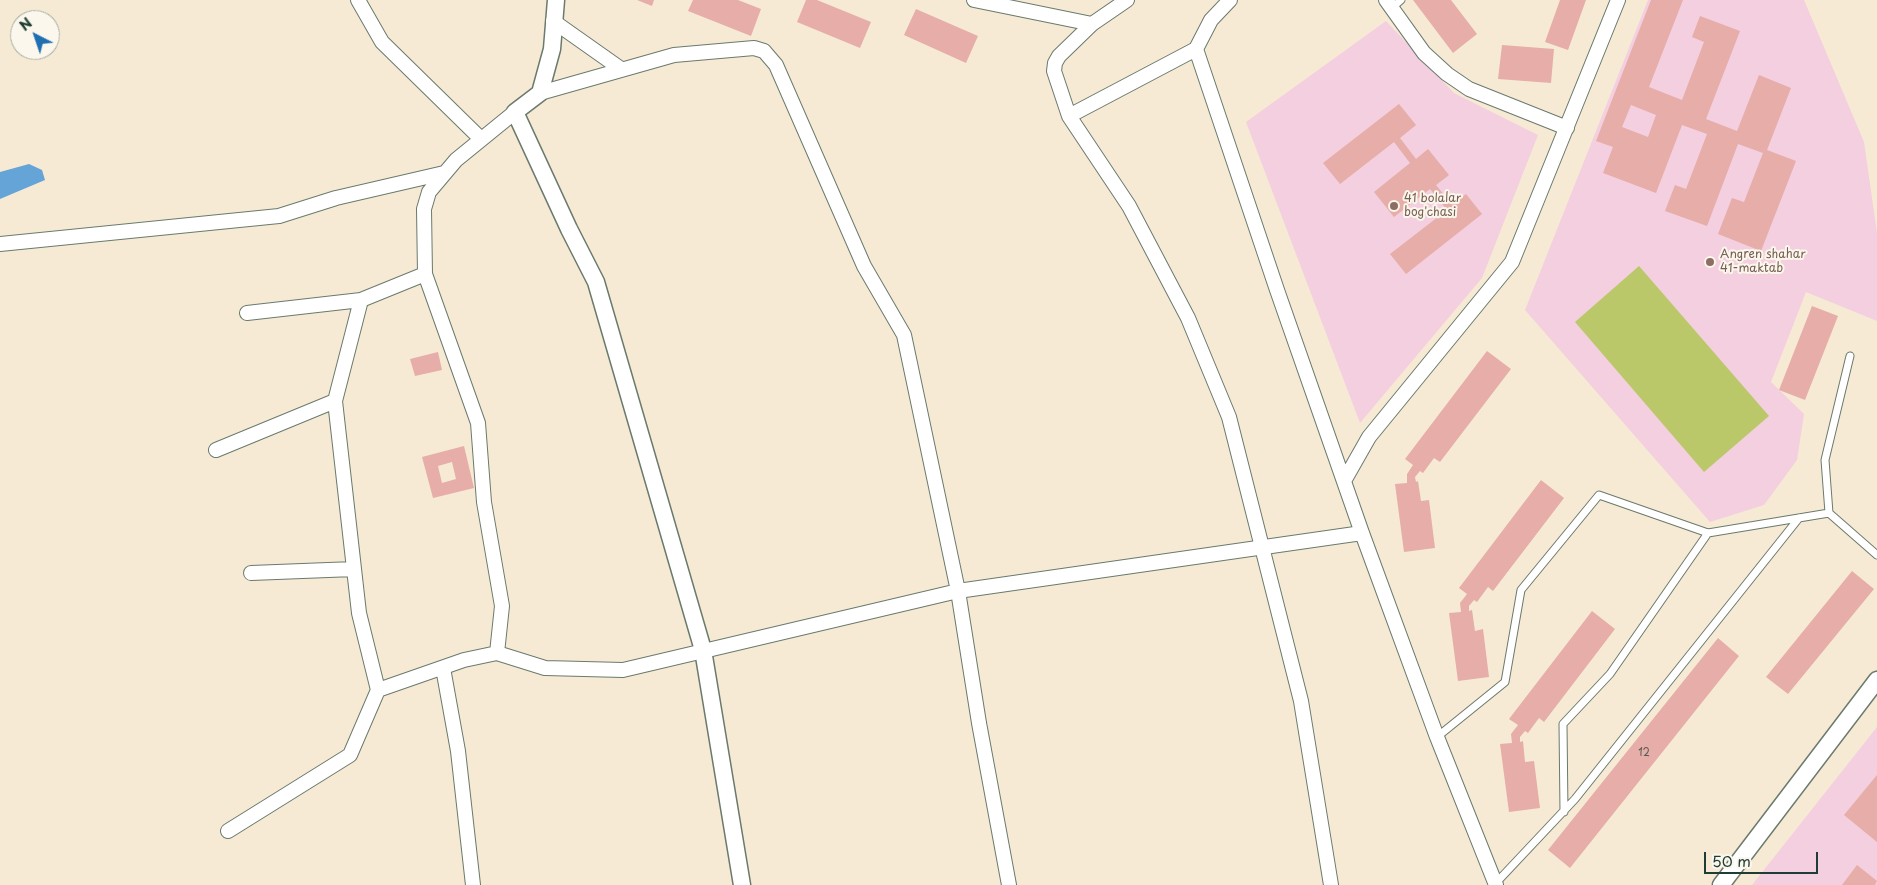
<!DOCTYPE html>
<html>
<head>
<meta charset="utf-8">
<style>
  body { margin:0 }
  #map { position:relative; width:1877px; height:885px; overflow:hidden; background:#f6ead5; font-family:"Playpen Sans",sans-serif }
  canvas { display:block }
  .north { position:absolute; left:10px; top:10px; width:50px; height:50px; box-sizing:border-box; background:#fbf7ec; border:1px solid #a3ada2; border-radius:50%; rotate:319deg; font-size:14px; font-weight:700; line-height:20px; text-align:center; color:#1f3d34 }
  .north::after { content:''; display:block; margin:auto; width:18px; height:22px; background:#1f6fb2; clip-path:polygon(50% 0,100% 100%,50% 72%,0 100%) }
  .scale { position:absolute; left:1704px; top:852px; width:114px; height:22px; box-sizing:border-box; border:2px solid #1f3d34; border-top:0; padding-left:6px; font-size:15px; line-height:18px; white-space:nowrap; color:#1f3d34; -webkit-text-stroke:4px #fbf7ec; paint-order:stroke }
</style>
</head>
<body>
<div id="map">
<canvas width="1877" height="885"></canvas>
<div class="north">N</div>
<div class="scale">50 m</div>
</div>
<script>
const c = document.querySelector('canvas').getContext('2d');
c.lineJoin = 'round';
function fillPath(path, color) {
  c.fillStyle = color;
  c.fill(path, 'evenodd');
}
function poly(rows) {
  const path = new Path2D();
  for (const r of rows) {
    path.moveTo(r[0], r[1]);
    for (let i = 2; i < r.length; i += 2) path.lineTo(r[i], r[i + 1]);
  }
  return path;
}
function stroke(path, color, width, dash) {
  c.strokeStyle = color;
  c.lineWidth = width;
  c.lineCap = dash ? 'butt' : 'round';
  c.setLineDash(dash || []);
  c.stroke(path);
}
function drawText(font, color, halo, rows, align = 'center') {
  c.font = font + ' "Playpen Sans",sans-serif';
  c.lineWidth = 4;
  c.setLineDash([]);
  c.textBaseline = 'middle';
  c.strokeStyle = halo;
  c.fillStyle = color;
  for (const [text, x, y, turn = 0] of rows) {
    c.save();
    c.translate(x, y);
    c.rotate((+turn || 0) * Math.PI / 180);
    c.textAlign = isNaN(turn) ? turn : align;
    if (halo) c.strokeText(text, 0, 0);
    c.fillText(text, 0, 0);
    c.restore();
  }
}
const built = poly([
  [1648,0,1804,0,1864,142,1877,233,1877,321,1806,292,1771,382,1804,414,1797,460,1764,505,1710,522,1525,310],
  [1386,21,1454,93,1538,135,1482,278,1360,423,1246,122],
  [1877,727,1877,885,1752,885]
]);
const green = poly([
  [1639,266,1769,416,1704,472,1575,322]
]);
const water = poly([
  [29,164,42,170,45,180,0,199,0,172]
]);
const building = poly([
  [637,0,654,0,652,6],
  [693,0,738,0,761,9,751,36,688,11],
  [806,0,817,0,871,22,860,48,797,22],
  [1413,0,1451,0,1477,34,1453,53],
  [1560,0,1586,0,1568,50,1545,42],
  [1651,0,1683,0,1649,87,1682,100,1704,42,1692,37,1700,16,1740,31,1706,119,1737,131,1759,75,1791,88,1767,150,1796,161,1761,251,1718,234,1732,198,1744,202,1763,153,1738,144,1707,226,1665,211,1675,185,1686,189,1707,134,1682,125,1656,193,1603,173,1613,147,1596,141],
  [1631,105,1656,115,1648,137,1622,127],
  [916,9,978,36,966,63,904,35],
  [1502,45,1554,49,1551,83,1498,79],
  [1399,104,1416,125,1400,138,1416,159,1428,149,1449,175,1436,185,1452,205,1466,194,1482,214,1406,274,1390,254,1447,210,1430,189,1394,217,1374,192,1410,163,1394,142,1340,184,1323,163],
  [1812,306,1838,316,1805,400,1779,390],
  [1487,351,1511,369,1440,462,1434,458,1423,473,1420,471,1415,477,1416,482,1418,481,1421,501,1429,500,1435,548,1404,552,1395,484,1407,483,1407,474,1413,465,1405,459],
  [438,352,442,370,415,376,410,359],
  [464,446,474,488,433,498,422,457],
  [452,462,456,479,442,483,438,466],
  [1541,480,1564,498,1493,591,1488,587,1477,602,1474,600,1469,606,1469,611,1472,610,1475,631,1483,629,1489,677,1458,681,1449,613,1461,612,1460,603,1467,594,1459,588],
  [1852,571,1874,589,1788,694,1766,677],
  [1592,611,1615,629,1544,722,1539,718,1528,733,1525,731,1520,737,1520,742,1523,741,1525,762,1534,761,1540,808,1509,812,1500,744,1512,743,1511,734,1518,725,1509,719],
  [1718,638,1739,656,1570,868,1548,850],
  [1877,775,1877,842,1844,815],
  [1857,865,1877,881,1875,885,1842,885]
]);
const service = poly([
  [1392,8,1401,0],
  [1850,356,1825,460,1829,513,1877,555],
  [1437,737,1505,682,1521,590,1599,495,1708,533,1829,513],
  [1564,812,1563,724,1610,674,1708,533],
  [1495,884,1575,799,1799,518]
]);
const minor = poly([
  [358,0,382,42,480,138],
  [974,0,1092,24],
  [1127,0,1092,24,1059,56,1055,63,1054,71,1069,116,1129,206,1188,318,1229,417,1301,701,1331,885],
  [1386,0,1424,53,1447,74,1469,89,1567,128],
  [553,21,621,69],
  [1196,49,1277,290,1362,533,1437,737,1496,885],
  [540,93,674,55,754,48,764,51,776,65,864,266,904,335,958,591,979,723,1009,885],
  [1069,116,1196,49,1211,20,1230,0],
  [0,244,279,216,336,198,444,173],
  [247,313,361,300,425,274],
  [216,450,335,401],
  [1344,481,1369,437,1512,262,1618,0],
  [251,573,354,569],
  [497,653,502,606,484,502,478,423,425,274,424,209,429,192,456,160,515,112],
  [443,668,458,751,473,885],
  [378,690,464,660,497,653,545,668,623,670,958,591,1362,533],
  [228,831,350,755,378,690,359,613,335,401,361,300]
]);
const tertiary = poly([
  [556,0,552,49,540,93,515,112,569,229,596,282,703,650,742,885],
  [1721,885,1877,680]
]);
const markers = [
  [1394,206,5,"#8d6e63"],
  [1710,262,5,"#8d6e63"]
];
const numberNames = [
  ["12",1644,753]
];
const educationNames = [
  ["41 bolalar",1404,199],
  ["bog'chasi",1404,213],
  ["Angren shahar",1720,255],
  ["41-maktab",1720,269]
];
fillPath(built, '#f3cfdf');
fillPath(green, '#bbc86a');
fillPath(water, '#64a4d7');
fillPath(building, '#e6ada9');
stroke(service, '#6a7a6c', 9);
stroke(minor, '#6a7a6c', 16);
stroke(tertiary, '#6a7a6c', 19);
stroke(service, '#fff', 7);
stroke(minor, '#fff', 14);
stroke(tertiary, '#fff', 16);
for (const [x, y, r, color] of markers) {
  const dot = new Path2D();
  dot.arc(x, y, r, 0, 2 * Math.PI);
  c.fillStyle = color;
  c.fill(dot);
  stroke(dot, '#fbf7ec', 2);
}
drawText('10px', '#515951', null, numberNames);
drawText('12px', '#785e54', '#fbf7ec', educationNames, 'left');
</script>
</body>
</html>
